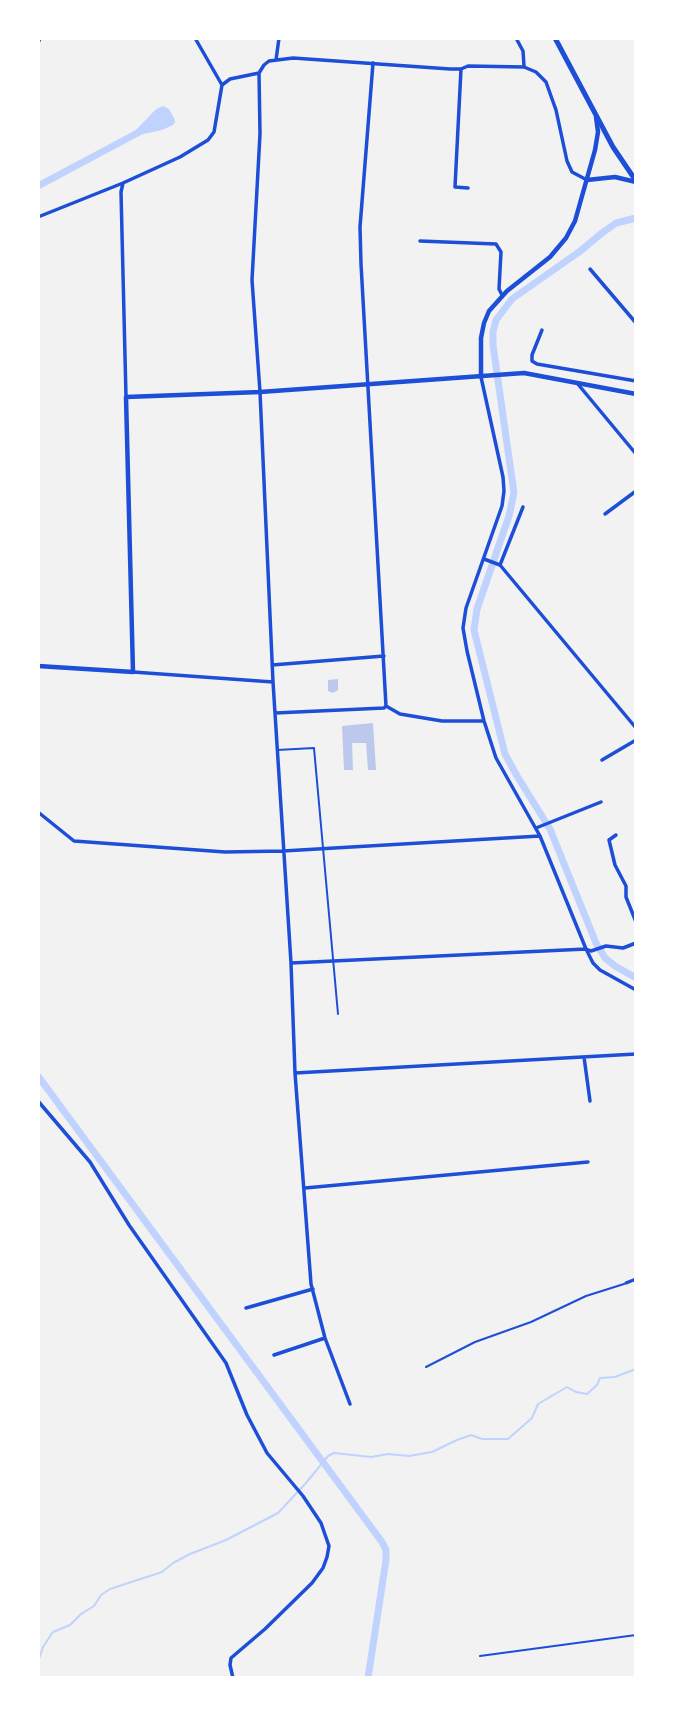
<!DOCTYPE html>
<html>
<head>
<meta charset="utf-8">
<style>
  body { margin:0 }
  #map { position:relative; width:674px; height:1716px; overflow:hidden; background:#f2f2f2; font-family:Lora,serif }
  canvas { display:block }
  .frame { position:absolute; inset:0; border:40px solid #fff; pointer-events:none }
</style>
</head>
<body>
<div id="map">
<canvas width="674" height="1716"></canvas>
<div class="frame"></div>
</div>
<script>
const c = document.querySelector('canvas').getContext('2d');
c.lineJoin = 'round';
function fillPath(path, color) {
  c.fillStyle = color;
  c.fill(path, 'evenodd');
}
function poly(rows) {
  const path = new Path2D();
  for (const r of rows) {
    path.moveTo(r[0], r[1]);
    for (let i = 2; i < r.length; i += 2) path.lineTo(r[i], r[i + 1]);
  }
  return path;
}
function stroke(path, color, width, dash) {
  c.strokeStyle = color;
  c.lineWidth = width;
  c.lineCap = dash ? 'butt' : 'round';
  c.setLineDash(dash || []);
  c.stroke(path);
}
const water = poly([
  [163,106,169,109,174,118,175,122,173,125,162,130,139,135,136,130,155,110]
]);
const stream = poly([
  [38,1662,43,1647,53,1632,70,1625,81,1614,94,1606,101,1595,110,1589,162,1572,173,1563,190,1554,226,1540,278,1513,306,1483,328,1456,334,1453,371,1457,388,1454,409,1456,432,1452,457,1440,471,1435,482,1439,508,1439,532,1418,538,1404,567,1387,576,1392,587,1394,597,1385,600,1378,615,1377,636,1369]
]);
const canal = poly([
  [38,186,145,129],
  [636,218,616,223,602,233,579,252,512,299,496,320,493,332,493,345,514,493,509,516,477,609,474,630,505,754,517,776,550,829,596,943,605,958,615,966,636,978],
  [38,1076,382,1542,386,1550,386,1560,368,1678]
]);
const building = poly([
  [338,679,338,690,333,693,328,691,328,680],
  [373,723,376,770,368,770,366,743,352,743,353,770,344,770,342,726]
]);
const path = poly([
  [480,1656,636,1635]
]);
const service = poly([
  [277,750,314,748,338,1014],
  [426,1367,475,1342,531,1322,586,1296,624,1284]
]);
const minor = poly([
  [195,38,222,85],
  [516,38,523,51,524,66],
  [38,43,40,38],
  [276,60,279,38],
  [373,63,360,227,361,264,386,706],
  [461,69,455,187,468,188],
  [38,217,123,183],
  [420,241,496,244,501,252,499,289,502,295],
  [590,269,636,323],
  [542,330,532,355,532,361,537,364,636,381],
  [481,377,503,477,504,491,502,506,466,608,463,628,467,651,484,721,496,758,540,836,586,949,593,963,600,970,636,990],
  [577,383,636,454],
  [126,397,121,192,123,183,180,157,208,140,214,132,222,85,230,79,259,73],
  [605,514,636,491],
  [484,559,500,565,636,728],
  [500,565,523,507],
  [272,665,384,656],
  [133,672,273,682],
  [386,706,400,714,442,721,483,721],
  [275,713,384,708,386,706],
  [602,760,636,740],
  [38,812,74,841,225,852,283,851,540,836],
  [536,828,601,802],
  [616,835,609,840,615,865,626,886,626,897,636,922],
  [291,963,586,949,591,951,606,946,623,948,636,943],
  [584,1057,590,1101],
  [295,1073,636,1054],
  [38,1101,90,1162,129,1225,226,1363,247,1415,267,1453,303,1496,321,1523,329,1546,327,1557,323,1568,312,1583,265,1629,231,1658,230,1665,233,1678],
  [305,1188,588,1162],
  [626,1283,636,1279],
  [246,1308,313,1289],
  [274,1355,325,1338],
  [350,1404,325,1338,311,1284,295,1073,291,963,273,682,260,392,252,280,260,134,259,73,264,65,269,61,293,58,450,69,461,69,468,66,524,67,536,72,546,82,556,110,567,161,572,172,587,180]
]);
const tertiary = poly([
  [587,180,615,177,636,182],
  [481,377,481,338,484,323,489,311,507,291,550,257,566,238,575,221,595,150,598,132,596,117],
  [38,666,133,672,126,397,260,392,524,373,636,394]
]);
const secondary = poly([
  [555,38,613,147,636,181]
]);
fillPath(water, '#bfd3fe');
stroke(stream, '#bfd3fe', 2);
stroke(canal, '#bfd3fe', 7);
fillPath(building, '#bdc9ec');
stroke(path, '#1d4ed8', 2);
stroke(service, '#1d4ed8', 2);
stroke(minor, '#1d4ed8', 3.5);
stroke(tertiary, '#1d4ed8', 4.5);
stroke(secondary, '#1d4ed8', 5);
</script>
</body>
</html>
